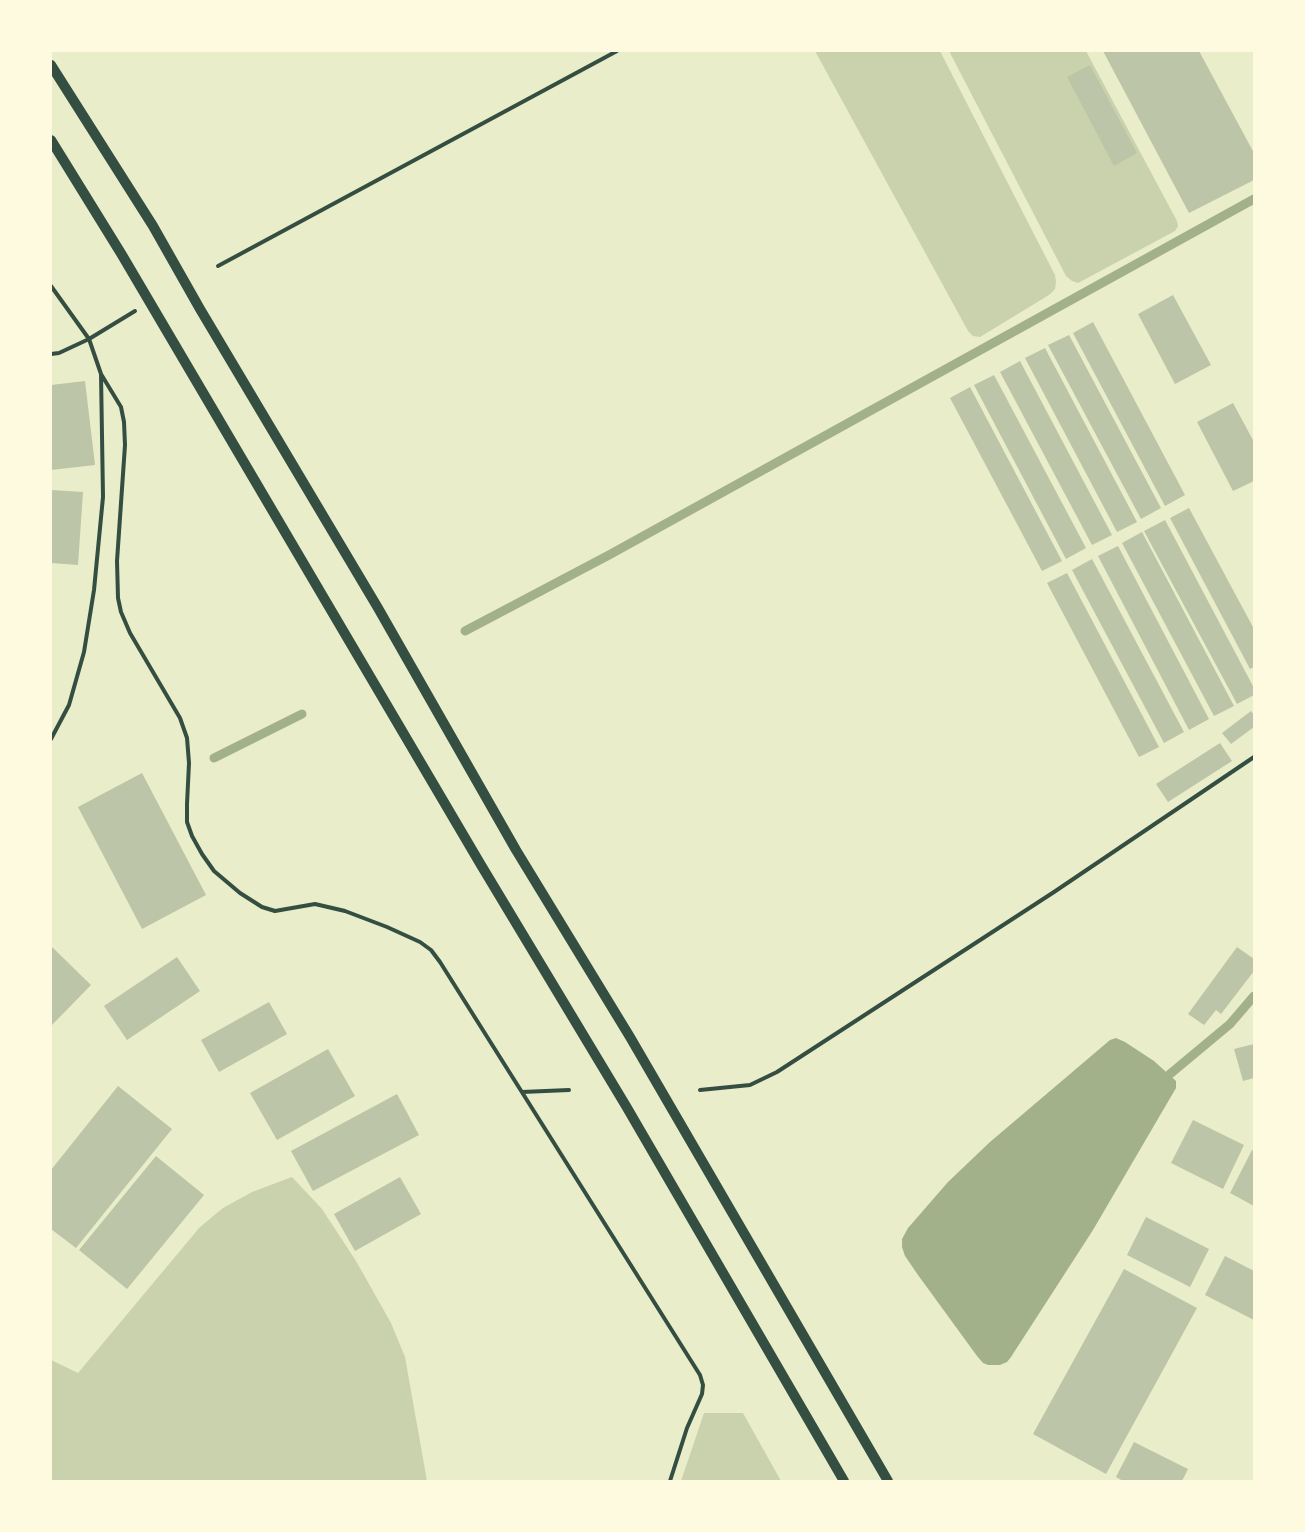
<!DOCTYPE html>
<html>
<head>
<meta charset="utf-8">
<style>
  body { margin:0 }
  #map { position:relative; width:1305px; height:1532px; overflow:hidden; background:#e9edc9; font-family:Raleway,sans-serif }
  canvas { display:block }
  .frame { position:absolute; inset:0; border:52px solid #fefae0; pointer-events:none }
</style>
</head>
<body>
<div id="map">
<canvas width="1305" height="1532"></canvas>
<div class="frame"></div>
</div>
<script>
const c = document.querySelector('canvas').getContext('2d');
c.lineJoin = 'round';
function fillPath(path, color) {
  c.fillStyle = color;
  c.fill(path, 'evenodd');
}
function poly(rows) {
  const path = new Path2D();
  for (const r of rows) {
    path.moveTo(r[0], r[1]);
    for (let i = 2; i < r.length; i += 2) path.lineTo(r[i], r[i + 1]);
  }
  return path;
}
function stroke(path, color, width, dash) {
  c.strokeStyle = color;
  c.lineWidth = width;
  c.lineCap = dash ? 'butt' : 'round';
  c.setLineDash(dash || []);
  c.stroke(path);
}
const green = poly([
  [815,51,940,51,1055,275,1056,282,1055,289,1049,295,980,337,973,336,968,331],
  [949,51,1086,51,1177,221,1178,226,1175,231,1078,283,1072,281,1066,276],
  [292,1177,322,1209,356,1261,391,1323,405,1357,427,1481,51,1481,51,1360,78,1373,200,1227,223,1208,252,1192],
  [704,1413,743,1413,781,1481,681,1481]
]);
const water = poly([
  [1116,1038,1125,1042,1154,1061,1176,1081,1176,1088,1093,1230,1011,1357,1007,1362,1000,1365,988,1365,983,1363,977,1356,918,1275,905,1256,902,1247,902,1239,908,1228,948,1182,990,1142,1110,1040]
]);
const stream = poly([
  [465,631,609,555,1254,199],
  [214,758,302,714],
  [1170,1074,1230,1024,1254,996]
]);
const building = poly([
  [1103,51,1199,51,1254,153,1254,180,1189,213],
  [1090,65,1137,153,1114,166,1067,77],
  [1173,295,1211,365,1175,384,1138,314],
  [1093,322,1185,495,1165,506,1073,333],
  [1069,335,1161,508,1141,519,1048,345],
  [1045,348,1137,522,1117,532,1025,358],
  [1020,361,1112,535,1092,545,1000,372],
  [994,375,1086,548,1066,559,974,385],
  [85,381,95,465,51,470,51,385],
  [970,387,1062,561,1042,571,950,398],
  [1233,403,1254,442,1254,481,1233,491,1197,422],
  [51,490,83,492,78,565,51,563],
  [1189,508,1254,629,1254,667,1250,669,1170,518],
  [1165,520,1254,688,1254,695,1237,704,1144,531],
  [1142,532,1234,706,1214,716,1122,543],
  [1118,546,1209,719,1189,730,1098,556],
  [1092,559,1184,732,1164,743,1072,570],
  [1067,573,1159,747,1139,757,1047,583],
  [1251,711,1254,715,1254,727,1231,744,1222,733],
  [1220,743,1232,761,1168,802,1156,784],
  [142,773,206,895,142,929,78,807],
  [51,946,91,985,51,1026],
  [1237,947,1254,959,1254,971,1221,1014,1216,1010,1204,1025,1188,1014],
  [177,957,200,991,127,1040,104,1006],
  [269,1002,287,1034,219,1072,201,1040],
  [1254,1044,1254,1078,1243,1081,1234,1049],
  [328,1049,355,1096,277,1140,250,1093],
  [118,1086,172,1129,76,1248,51,1229,51,1170],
  [397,1094,419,1135,313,1191,291,1151],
  [1193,1120,1244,1145,1223,1189,1171,1163],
  [1252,1150,1254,1151,1254,1206,1230,1193],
  [156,1156,204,1195,127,1289,79,1250],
  [400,1177,421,1214,355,1251,334,1214],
  [1146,1217,1209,1249,1190,1287,1127,1255],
  [1225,1256,1254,1271,1254,1320,1205,1295],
  [1124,1269,1197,1308,1106,1474,1033,1434],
  [1134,1442,1188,1469,1182,1481,1123,1481,1116,1477]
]);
const service = poly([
  [218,266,617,51],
  [51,286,89,339,101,374,121,407,124,422,125,445,117,561,118,598,121,612,130,633,180,718,187,738,189,763,187,804,187,822,192,836,202,854,214,871,240,893,262,907,275,911,315,904,345,911,387,927,420,942,431,950,440,962,700,1375,703,1385,702,1394,687,1428,670,1481],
  [51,354,59,353,89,339,135,311],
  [51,739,69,705,84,652,94,590,103,497,101,374],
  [700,1090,750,1085,777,1072,1054,892,1254,757],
  [522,1092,569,1090]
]);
const secondary = poly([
  [51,65,153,226,200,309,378,608,516,850,630,1037,888,1481],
  [51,140,122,255,481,865,626,1106,844,1481]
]);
fillPath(green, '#cad2ad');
fillPath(water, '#a3b18a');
stroke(stream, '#a3b18a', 9);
fillPath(building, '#bcc5a7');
stroke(service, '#344e41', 4);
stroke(secondary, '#344e41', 10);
</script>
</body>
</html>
